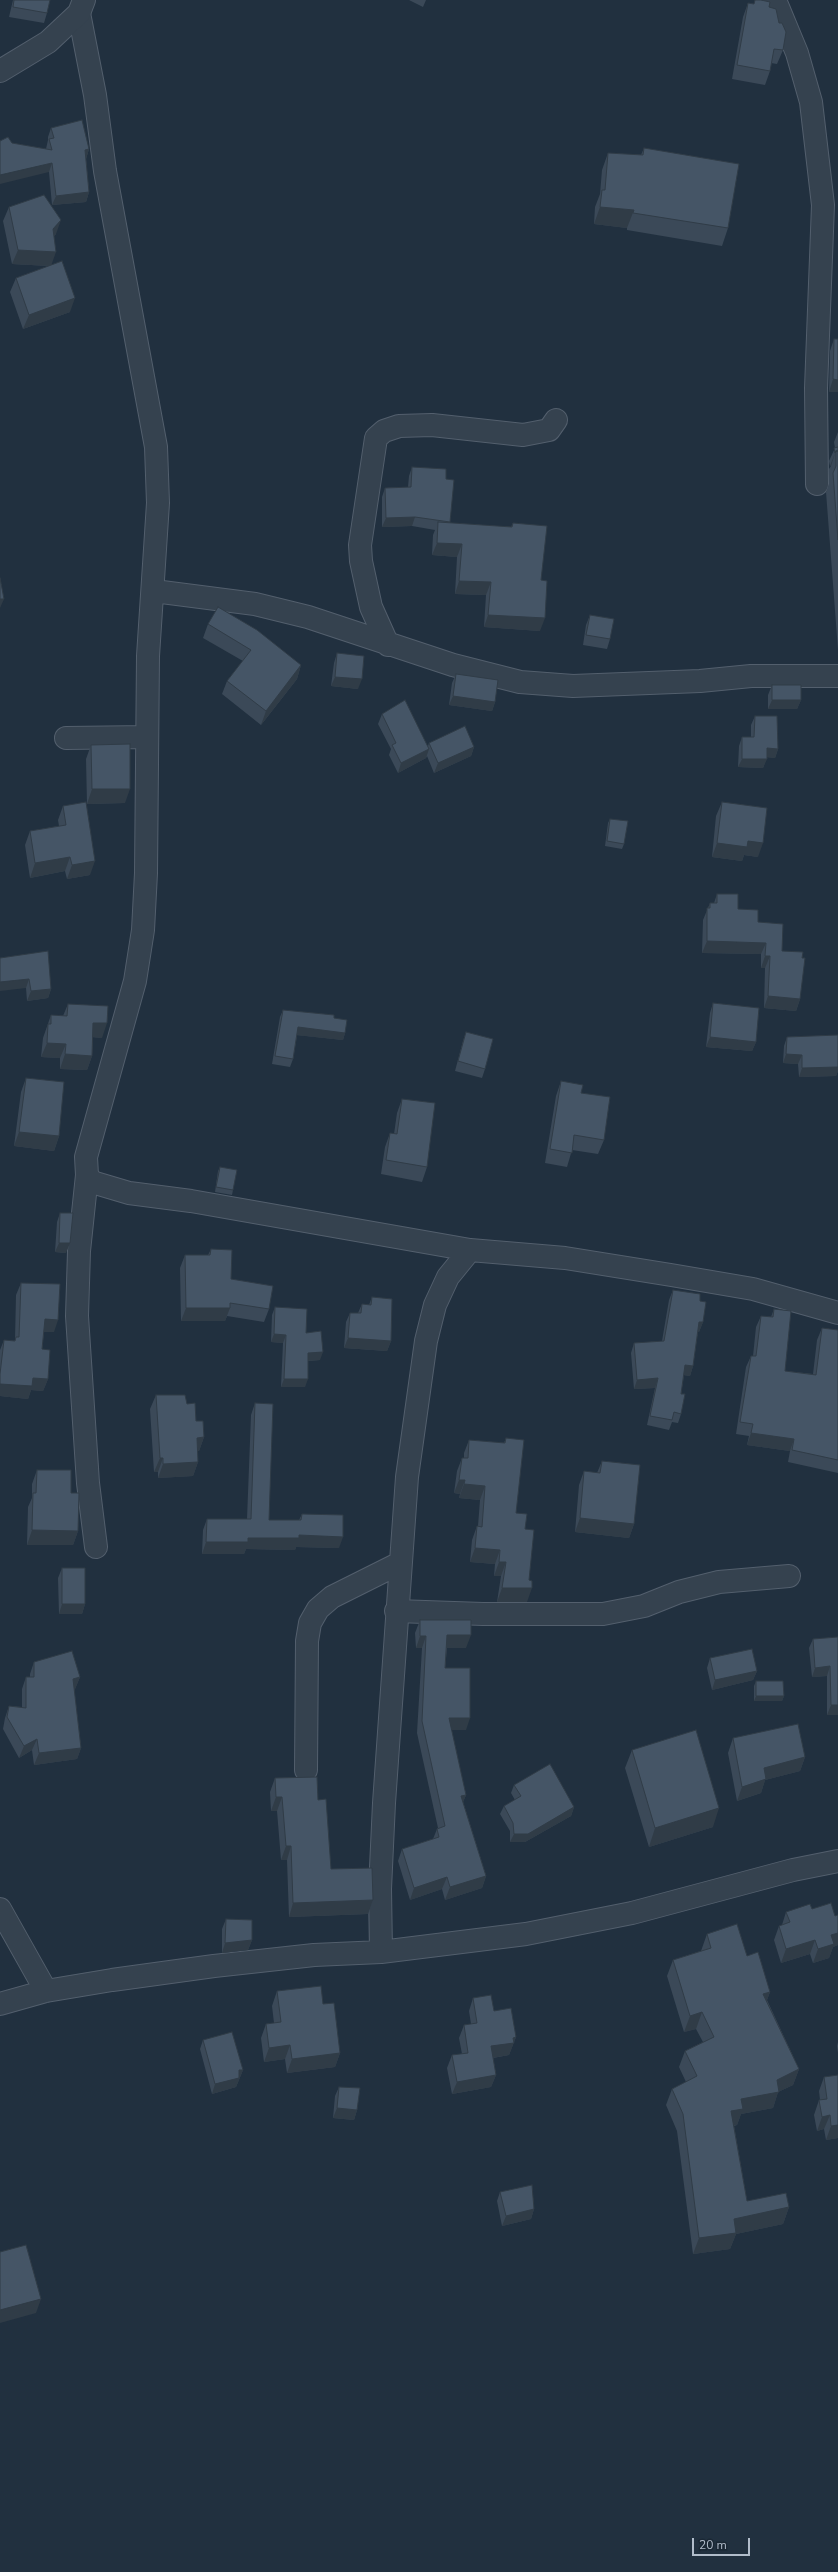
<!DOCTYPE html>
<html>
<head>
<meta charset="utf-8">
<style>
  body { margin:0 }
  #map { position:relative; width:838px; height:2572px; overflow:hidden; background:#21303f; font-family:"Nunito Sans",sans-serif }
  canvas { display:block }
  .scale { position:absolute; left:692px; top:2538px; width:58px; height:18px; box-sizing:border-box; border:2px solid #b1bcca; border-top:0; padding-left:5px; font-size:12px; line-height:14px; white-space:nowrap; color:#b1bcca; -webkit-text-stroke:3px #1a2734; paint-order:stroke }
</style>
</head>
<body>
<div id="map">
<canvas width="838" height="2572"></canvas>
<div class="scale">20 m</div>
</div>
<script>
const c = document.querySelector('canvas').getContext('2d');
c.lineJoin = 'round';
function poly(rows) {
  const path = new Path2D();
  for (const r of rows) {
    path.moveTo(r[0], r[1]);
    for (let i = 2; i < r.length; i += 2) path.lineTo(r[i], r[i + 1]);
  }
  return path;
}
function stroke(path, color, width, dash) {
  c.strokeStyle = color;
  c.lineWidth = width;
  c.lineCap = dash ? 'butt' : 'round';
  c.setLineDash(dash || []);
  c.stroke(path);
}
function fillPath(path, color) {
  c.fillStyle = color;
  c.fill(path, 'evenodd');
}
const minor = poly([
  [775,0,797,53,811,102,823,205,816,388,817,484],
  [79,13,95,95,105,171,156,447,158,503,148,656,146,873,143,930,135,981,86,1157,87,1175,92,1182,129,1193,191,1201,470,1250,565,1258,671,1275,753,1289,838,1313],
  [154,591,255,604,308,617,453,665,520,682,573,686,700,681,751,676,838,676],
  [388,645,371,607,361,561,360,545,376,438,384,431,399,426,432,425,523,435,549,430,556,420],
  [66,738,147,737],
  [87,1175,79,1251,77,1316,88,1483,96,1547],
  [396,1611,483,1614,603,1614,644,1606,679,1592,719,1582,789,1576],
  [306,1770,307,1641,310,1623,318,1609,332,1597,400,1563],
  [0,1909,46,1991],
  [381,1952,380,1889,384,1803,407,1477,426,1341,435,1305,448,1277,470,1250],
  [0,2004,46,1991,112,1980,214,1966,314,1955,381,1952,526,1934,632,1913,793,1870,838,1861]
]);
const tertiary = poly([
  [0,71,48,42,79,13,84,0]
]);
const wall = poly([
  [13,0,50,0,47,13,44,23,9,17],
  [409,0,426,0,423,7],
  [755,0,769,7,783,50,777,64,771,63,770,71,765,85,732,79,743,17,748,3,754,4],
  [51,128,89,149,86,159,89,192,86,202,52,205,49,172,12,143,46,149,48,140,48,137],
  [644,148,728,228,722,246,627,230,627,228,594,224,595,207,600,194,602,170,608,153,641,155],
  [9,207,56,234,54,236,51,265,70,312,23,329,10,292,16,278,49,266,12,264,3,221],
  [834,339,838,339,838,392,829,392,830,351],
  [838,432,838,650,826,492,829,484,829,469,831,466,830,466,829,461,835,448,834,442],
  [412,467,446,479,450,523,511,527,513,523,541,580,540,631,484,627,486,595,455,594,457,557,432,555,433,535,435,530,412,526,382,527,382,497,385,488,408,487,409,476],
  [590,615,610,639,607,649,583,645,586,625],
  [208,624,301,665,297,679,261,725,222,694,227,681,243,661,203,638],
  [337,653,358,689,331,686,334,663],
  [456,674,495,702,492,711,449,705,452,683],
  [772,685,801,700,797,709,768,709,768,695],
  [382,714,428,746,429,743,474,747,471,756,434,773,427,756,426,758,398,773,389,755,391,749,378,724],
  [755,716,778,749,775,758,767,757,763,768,738,767,739,746,742,737,751,737,751,725],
  [91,745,125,803,87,804,86,759],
  [722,802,758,857,744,855,742,861,712,857,716,816],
  [63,806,90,875,67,879,65,871,30,878,25,845,30,831,59,826,58,820],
  [610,819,624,844,622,849,605,846,608,823],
  [717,894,738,909,758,922,782,951,800,999,796,1011,764,1008,765,968,761,968,761,954,702,953,703,920,710,903,714,903],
  [0,958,51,989,48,998,27,1001,26,988],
  [713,1003,756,1042,752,1051,706,1047,710,1013],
  [68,1004,102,1038,93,1037,92,1056,87,1070,60,1069,60,1058,41,1057,43,1038,51,1015,63,1016],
  [283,1010,334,1018,345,1033,343,1040,297,1035,293,1059,290,1067,272,1064,280,1017],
  [466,1032,485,1069,482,1078,455,1071,463,1041],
  [838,1035,838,1071,836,1076,799,1077,798,1064,783,1063,784,1046,787,1037],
  [26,1078,59,1136,54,1151,14,1146,21,1092],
  [561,1081,581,1093,604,1140,598,1154,572,1150,567,1167,545,1163,556,1096],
  [402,1099,427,1167,422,1182,381,1174,385,1147,390,1133,394,1134,397,1113],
  [220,1167,233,1190,232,1195,215,1192,218,1171],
  [60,1213,66,1253,55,1252,57,1222],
  [211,1249,231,1279,269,1309,264,1322,227,1316,225,1321,181,1321,180,1268,185,1255,208,1255],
  [21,1283,54,1332,44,1332,42,1349,48,1379,43,1391,31,1390,28,1399,0,1396,0,1350,4,1340,14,1341,15,1340,16,1295],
  [673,1290,700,1301,703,1322,699,1332,698,1331,693,1366,690,1376,684,1375,681,1394,681,1414,678,1423,672,1422,669,1430,647,1425,655,1388,634,1389,631,1353,634,1343,662,1341,669,1300],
  [372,1297,391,1341,387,1351,344,1348,346,1322,350,1313,358,1313,362,1304,369,1305],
  [275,1307,306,1333,320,1360,308,1361,305,1387,281,1387,283,1343,271,1342,272,1315],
  [774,1309,785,1371,813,1374,817,1340,822,1328,838,1330,838,1473,788,1462,790,1451,747,1445,749,1436,736,1434,746,1367,751,1356,753,1356,756,1327,761,1316,771,1317],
  [156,1395,187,1404,204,1437,199,1451,197,1451,198,1462,193,1476,158,1478,158,1472,154,1472,150,1409],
  [255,1403,269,1520,299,1520,302,1514,339,1548,296,1547,295,1550,246,1549,244,1554,202,1554,203,1530,207,1519,247,1519,251,1415],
  [506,1438,516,1513,525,1529,527,1602,497,1602,501,1576,494,1576,495,1564,470,1562,472,1540,477,1526,478,1526,480,1500,459,1498,460,1494,454,1493,457,1471,462,1458,464,1458,464,1453,469,1440,504,1443],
  [602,1461,634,1524,629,1538,575,1532,579,1485,584,1471,597,1473],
  [37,1470,71,1493,78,1531,73,1545,27,1545,28,1507,32,1498,32,1484],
  [62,1568,85,1604,82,1614,59,1614,58,1578],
  [420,1620,466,1648,447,1648,445,1668,466,1730,451,1730,466,1795,463,1802,486,1876,482,1888,445,1900,442,1889,410,1900,398,1861,402,1849,433,1839,437,1829,438,1828,417,1733,422,1648,416,1648,415,1633],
  [838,1637,838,1715,827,1715,827,1676,812,1677,809,1648,813,1639],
  [710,1658,757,1671,753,1680,712,1690,707,1668],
  [34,1662,80,1677,75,1689,74,1690,81,1748,77,1759,34,1765,32,1750,19,1758,3,1729,5,1718,9,1706,22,1707,22,1689,26,1677,30,1677,30,1674],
  [756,1681,784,1696,782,1701,754,1701,754,1686],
  [733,1738,805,1757,800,1771,765,1780,761,1793,737,1801,728,1753],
  [632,1750,713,1827,649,1847,625,1768],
  [275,1778,318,1800,331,1869,373,1900,368,1914,289,1917,287,1860,281,1860,277,1811,271,1811,270,1792],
  [514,1785,574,1807,571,1816,525,1842,510,1842,510,1831,500,1814,504,1806,515,1800,511,1793],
  [812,1909,835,1916,838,1915,838,1945,833,1947,829,1958,813,1963,810,1954,781,1963,774,1940,779,1926,782,1925,786,1912],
  [226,1919,252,1940,248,1950,222,1953,222,1929],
  [707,1934,747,1956,770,1992,767,2000,799,2069,793,2085,778,2092,773,2108,741,2114,737,2125,734,2126,747,2201,789,2207,783,2224,736,2234,730,2249,693,2254,677,2131,666,2105,672,2089,686,2082,679,2067,685,2051,703,2042,696,2029,684,2032,667,1976,673,1960,701,1951],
  [277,1991,323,2004,340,2053,335,2067,287,2073,285,2059,264,2062,261,2038,266,2024,274,2023,272,2006],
  [473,1998,494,2011,516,2037,509,2055,493,2058,496,2075,491,2087,452,2094,447,2068,452,2055,462,2054,459,2038,464,2025,471,2024,469,2011],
  [203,2040,243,2070,236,2087,212,2094,200,2049],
  [838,2042,838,2053,837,2046],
  [824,2077,838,2138,826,2140,824,2129,817,2131,814,2115,819,2100,820,2100,819,2091],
  [339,2087,357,2110,354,2120,333,2118,335,2096],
  [500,2192,534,2209,531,2219,502,2226,497,2201]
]);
const shadedWall = poly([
  [89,149,86,159,85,150],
  [52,163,49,172,0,184,0,175],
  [89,192,86,202,52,205,56,196],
  [600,207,634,210,627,228,594,224],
  [61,220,56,234,48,243,53,229],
  [18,250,56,252,51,266,12,264],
  [75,298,70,312,23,329,29,315],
  [833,379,838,380,838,392,829,392],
  [835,453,831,466,830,466],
  [415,517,412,526,382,527,386,518],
  [437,543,462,544,457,557,432,555],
  [459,581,491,582,486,595,455,594],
  [0,599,4,599,0,608],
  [488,615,545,618,540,631,484,627],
  [301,665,297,679,261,725,266,711],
  [335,677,362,679,358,689,331,686],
  [453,696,495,702,492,711,449,705],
  [772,700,801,700,797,709,768,709],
  [474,747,471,756,434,773,438,763],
  [767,748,778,749,775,758,764,757],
  [429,749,426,758,398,773,401,763],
  [742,759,767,759,763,768,738,767],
  [92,789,130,789,125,803,87,804],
  [748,841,763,843,758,857,744,855,742,861,712,857,717,843],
  [70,857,65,871,30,878,35,863],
  [95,861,90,875,67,879,72,865],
  [707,941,766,943,761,954,702,953],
  [765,956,770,956,765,968,761,968],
  [29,979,26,988,0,991,0,982],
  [51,989,48,998,27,1001,31,991],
  [768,996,800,999,796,1011,764,1008],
  [93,1023,107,1023,102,1038,88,1037],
  [298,1027,345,1033,343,1040,295,1035],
  [710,1037,756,1042,752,1051,706,1047],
  [47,1043,66,1044,60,1058,41,1057],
  [65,1054,92,1056,87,1070,60,1069],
  [786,1054,802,1055,798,1064,783,1063],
  [838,1067,838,1071,836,1076,799,1077,802,1068],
  [19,1132,59,1136,54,1151,14,1146],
  [59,1243,70,1243,66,1253,55,1252],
  [186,1308,230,1308,225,1321,181,1321],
  [45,1319,58,1320,54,1332,40,1332],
  [699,1322,703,1322,699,1332,696,1331],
  [274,1334,286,1335,283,1343,271,1342],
  [348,1338,391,1341,387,1351,344,1348],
  [323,1352,320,1360,305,1361,308,1353],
  [685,1365,693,1366,690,1376,682,1375],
  [33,1378,48,1379,43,1391,31,1390,28,1399,0,1396,0,1384],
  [658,1378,655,1388,634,1389,637,1380],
  [284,1379,308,1379,305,1387,281,1387],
  [751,1433,794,1439,790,1451,747,1445],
  [204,1437,199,1451,192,1452,197,1438],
  [160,1458,163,1458,158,1472,154,1472],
  [198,1462,193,1476,158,1478,163,1464],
  [459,1480,465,1480,460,1494,454,1493],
  [464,1484,485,1486,480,1500,459,1498],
  [580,1518,634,1524,629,1538,575,1532],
  [32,1530,78,1531,73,1545,27,1545],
  [299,1535,343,1537,339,1548,296,1547,295,1550,246,1549,244,1554,202,1554,206,1542,248,1538],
  [475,1548,500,1550,495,1564,470,1562],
  [499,1562,506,1562,501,1576,494,1576],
  [502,1588,532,1588,527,1602,497,1602],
  [62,1604,85,1604,82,1614,59,1614],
  [447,1635,471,1635,466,1648,443,1648],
  [420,1636,426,1636,422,1648,416,1648],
  [830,1666,827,1676,812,1677,815,1668],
  [757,1671,753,1680,712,1690,715,1680],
  [80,1677,75,1689,69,1691,73,1679],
  [756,1696,784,1696,782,1701,754,1701],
  [831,1705,838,1705,838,1715,827,1715],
  [449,1718,470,1718,466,1730,444,1730],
  [37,1739,32,1750,19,1758,24,1746],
  [81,1748,77,1759,34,1765,39,1753],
  [805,1757,800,1771,765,1780,761,1793,737,1801,742,1787,764,1768],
  [466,1795,461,1807,461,1796],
  [276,1797,282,1797,277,1811,271,1811],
  [574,1807,571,1816,525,1842,510,1842,514,1834],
  [719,1808,713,1827,649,1847,655,1828],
  [286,1846,291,1846,287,1860,281,1860],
  [486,1876,482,1888,445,1900,450,1887],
  [447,1877,442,1889,410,1900,414,1888],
  [373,1900,368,1914,289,1917,293,1903],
  [838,1933,838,1945,833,1947,829,1958,813,1963,818,1949,831,1935],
  [252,1940,248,1950,222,1953,225,1943],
  [815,1940,810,1954,781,1963,786,1949],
  [770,1992,764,2008,763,1994],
  [702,2012,696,2029,684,2032,690,2016],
  [516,2037,509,2055,486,2059,491,2046,513,2038],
  [290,2045,285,2059,264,2062,269,2048],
  [340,2053,335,2067,287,2073,292,2059],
  [799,2069,793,2085,778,2092,773,2108,741,2114,737,2125,725,2127,731,2111,741,2099,777,2080],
  [239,2070,243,2070,236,2087,212,2094,215,2084],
  [496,2075,491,2087,452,2094,457,2082],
  [337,2108,357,2110,354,2120,333,2118],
  [830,2115,824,2129,817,2131,822,2117],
  [838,2125,838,2138,826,2140,831,2126],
  [789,2207,783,2224,736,2234,730,2249,693,2254,699,2238,734,2219],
  [534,2209,531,2219,502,2226,506,2216],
  [41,2299,36,2313,0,2323,0,2310]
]);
const building = poly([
  [14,0,50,0,47,13,13,7,14,0],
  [755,0,761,0,770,2,769,7,776,9,779,23,782,23,786,32,783,50,774,49,770,71,737,65,748,3,754,4,755,0],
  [82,120,89,149,85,150,89,192,56,196,52,163,0,175,0,141,8,137,12,143,52,150,49,139,54,138,51,128,82,120],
  [644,148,739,164,728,228,633,213,634,210,600,207,602,190,605,190,608,153,643,155,644,148],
  [44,195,61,220,53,229,56,252,18,250,9,207,44,195],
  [62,261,75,298,29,315,16,278,62,261],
  [834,339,838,339,838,380,833,379,834,339],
  [838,447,838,451,836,451,835,453,834,448,838,447],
  [836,451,838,451,838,540,833,473,836,466,836,451],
  [412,467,446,469,446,479,454,480,450,522,415,517,386,518,385,488,411,487,412,467],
  [438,522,512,527,513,523,547,526,541,580,547,581,545,618,488,615,491,582,459,581,462,544,437,543,438,522],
  [0,578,4,599,0,599,0,578],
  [218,607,257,630,301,665,266,711,227,681,251,650,208,624,218,607],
  [590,615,614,619,610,639,586,635,590,615],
  [337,653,364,656,362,679,335,677,337,653],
  [456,674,498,680,495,702,453,696,456,674],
  [772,685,801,685,801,700,772,700,772,685],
  [405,700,429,749,401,763,392,745,396,743,382,714,405,700],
  [755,716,777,716,778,749,767,748,767,759,742,759,742,737,754,737,755,716],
  [465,726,474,747,438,763,429,743,465,726],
  [130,744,130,789,92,789,91,745,130,744],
  [86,802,95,861,72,865,70,857,35,863,30,831,66,825,63,806,86,802],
  [722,802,767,808,763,843,748,841,747,847,717,843,722,802],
  [610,819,628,821,624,844,607,841,610,819],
  [717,894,738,894,738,909,758,910,758,922,783,924,782,951,803,952,802,958,805,958,800,999,768,996,770,956,765,956,766,943,707,941,707,908,710,908,710,903,717,903,717,894],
  [48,951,51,989,31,991,29,979,0,982,0,958,48,951],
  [713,1003,759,1008,756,1042,710,1037,713,1003],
  [68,1004,108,1006,107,1023,93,1023,92,1056,65,1054,66,1044,47,1043,48,1024,51,1024,51,1015,67,1016,68,1004],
  [283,1010,334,1015,334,1018,347,1020,345,1033,298,1027,293,1059,275,1056,283,1010],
  [466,1032,493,1039,485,1069,458,1061,466,1032],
  [838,1035,838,1067,802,1068,802,1055,786,1054,787,1037,838,1035],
  [26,1078,64,1082,59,1136,19,1132,26,1078],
  [561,1081,583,1085,581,1093,610,1097,604,1140,574,1135,572,1153,550,1149,561,1081],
  [402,1099,435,1103,427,1167,386,1160,390,1133,397,1134,402,1099],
  [220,1167,237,1170,233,1190,216,1187,220,1167],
  [60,1213,73,1213,70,1243,59,1243,60,1213],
  [211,1249,232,1250,231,1279,273,1286,269,1309,230,1303,230,1308,186,1308,185,1255,210,1255,211,1249],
  [21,1283,60,1284,58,1320,45,1319,42,1349,50,1350,48,1379,33,1378,32,1386,0,1384,0,1374,4,1340,15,1341,16,1337,19,1337,21,1283],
  [673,1290,700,1294,700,1301,706,1302,703,1322,699,1322,693,1366,685,1365,681,1394,685,1394,681,1414,674,1412,672,1420,650,1416,658,1378,637,1380,634,1343,664,1341,673,1290],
  [372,1297,392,1299,391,1341,348,1338,350,1313,361,1313,362,1304,371,1305,372,1297],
  [275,1307,307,1309,306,1333,321,1331,323,1352,308,1353,308,1379,284,1379,286,1335,274,1334,275,1307],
  [774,1309,791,1311,785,1371,816,1375,822,1328,838,1330,838,1460,792,1450,794,1439,751,1433,753,1424,740,1422,751,1356,756,1356,761,1316,773,1317,774,1309],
  [156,1395,185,1395,187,1404,195,1403,196,1421,203,1421,204,1437,197,1438,198,1462,163,1464,163,1458,160,1458,156,1395],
  [255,1403,273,1404,269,1520,301,1520,302,1514,343,1515,343,1537,299,1535,299,1538,248,1538,248,1542,206,1542,207,1519,251,1519,255,1403],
  [506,1438,524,1440,516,1513,527,1514,525,1529,534,1530,529,1580,532,1581,532,1588,502,1588,506,1562,499,1562,500,1550,475,1548,477,1526,482,1527,485,1486,464,1484,465,1480,459,1480,462,1458,468,1458,469,1440,505,1443,506,1438],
  [602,1461,640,1465,634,1524,580,1518,584,1471,600,1473,602,1461],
  [37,1470,71,1470,71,1493,79,1493,78,1531,32,1530,33,1493,36,1493,37,1470],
  [62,1568,85,1568,85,1604,62,1604,62,1568],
  [420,1620,471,1620,471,1635,447,1635,445,1668,470,1668,470,1718,449,1718,466,1795,461,1796,486,1876,450,1887,447,1877,414,1888,402,1849,439,1837,437,1829,445,1826,422,1721,426,1636,420,1636,420,1620],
  [838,1637,838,1705,831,1705,830,1666,815,1668,813,1639,838,1637],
  [752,1649,757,1671,715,1680,710,1658,752,1649],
  [72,1651,80,1677,73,1679,81,1748,39,1753,37,1739,24,1746,7,1717,9,1706,26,1708,26,1677,34,1677,34,1662,72,1651],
  [756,1681,783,1681,784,1696,756,1696,756,1681],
  [798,1724,805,1757,764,1768,766,1779,742,1787,733,1738,798,1724],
  [696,1730,719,1808,655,1828,632,1750,696,1730],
  [550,1764,574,1807,528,1834,514,1834,513,1823,504,1806,521,1796,514,1785,550,1764],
  [317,1777,318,1800,326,1799,331,1869,372,1868,373,1900,293,1903,291,1846,286,1846,282,1797,276,1797,275,1778,317,1777],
  [831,1903,835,1916,838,1915,838,1933,831,1935,834,1944,818,1949,815,1940,786,1949,779,1926,790,1922,786,1912,810,1904,812,1909,831,1903],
  [226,1919,252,1920,252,1940,225,1943,226,1919],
  [737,1924,747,1956,758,1952,770,1992,763,1994,799,2069,777,2080,779,2092,741,2099,743,2109,731,2111,747,2201,786,2193,789,2207,734,2219,736,2233,699,2238,683,2114,672,2089,697,2076,685,2051,714,2037,702,2012,690,2016,673,1960,711,1948,707,1934,737,1924],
  [321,1986,323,2004,334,2003,340,2053,292,2059,290,2045,269,2048,266,2024,281,2022,277,1991,321,1986],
  [491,1995,494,2011,511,2008,516,2037,513,2038,514,2043,491,2046,496,2075,457,2082,452,2055,468,2053,464,2025,477,2023,473,1998,491,1995],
  [232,2032,243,2070,239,2070,239,2078,215,2084,203,2040,232,2032],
  [838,2075,838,2125,831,2126,830,2115,822,2117,819,2100,827,2099,824,2077,838,2075],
  [339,2087,360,2088,357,2110,337,2108,339,2087],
  [532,2185,534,2209,506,2216,500,2192,532,2185],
  [26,2245,41,2299,0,2310,0,2252,26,2245]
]);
stroke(minor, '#535f6d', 24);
stroke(tertiary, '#535f6d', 24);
stroke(minor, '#35424f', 22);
stroke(tertiary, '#35424f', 22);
fillPath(wall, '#3b4958');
fillPath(shadedWall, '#303c47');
fillPath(building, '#455566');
stroke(building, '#303c47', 1);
</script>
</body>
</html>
